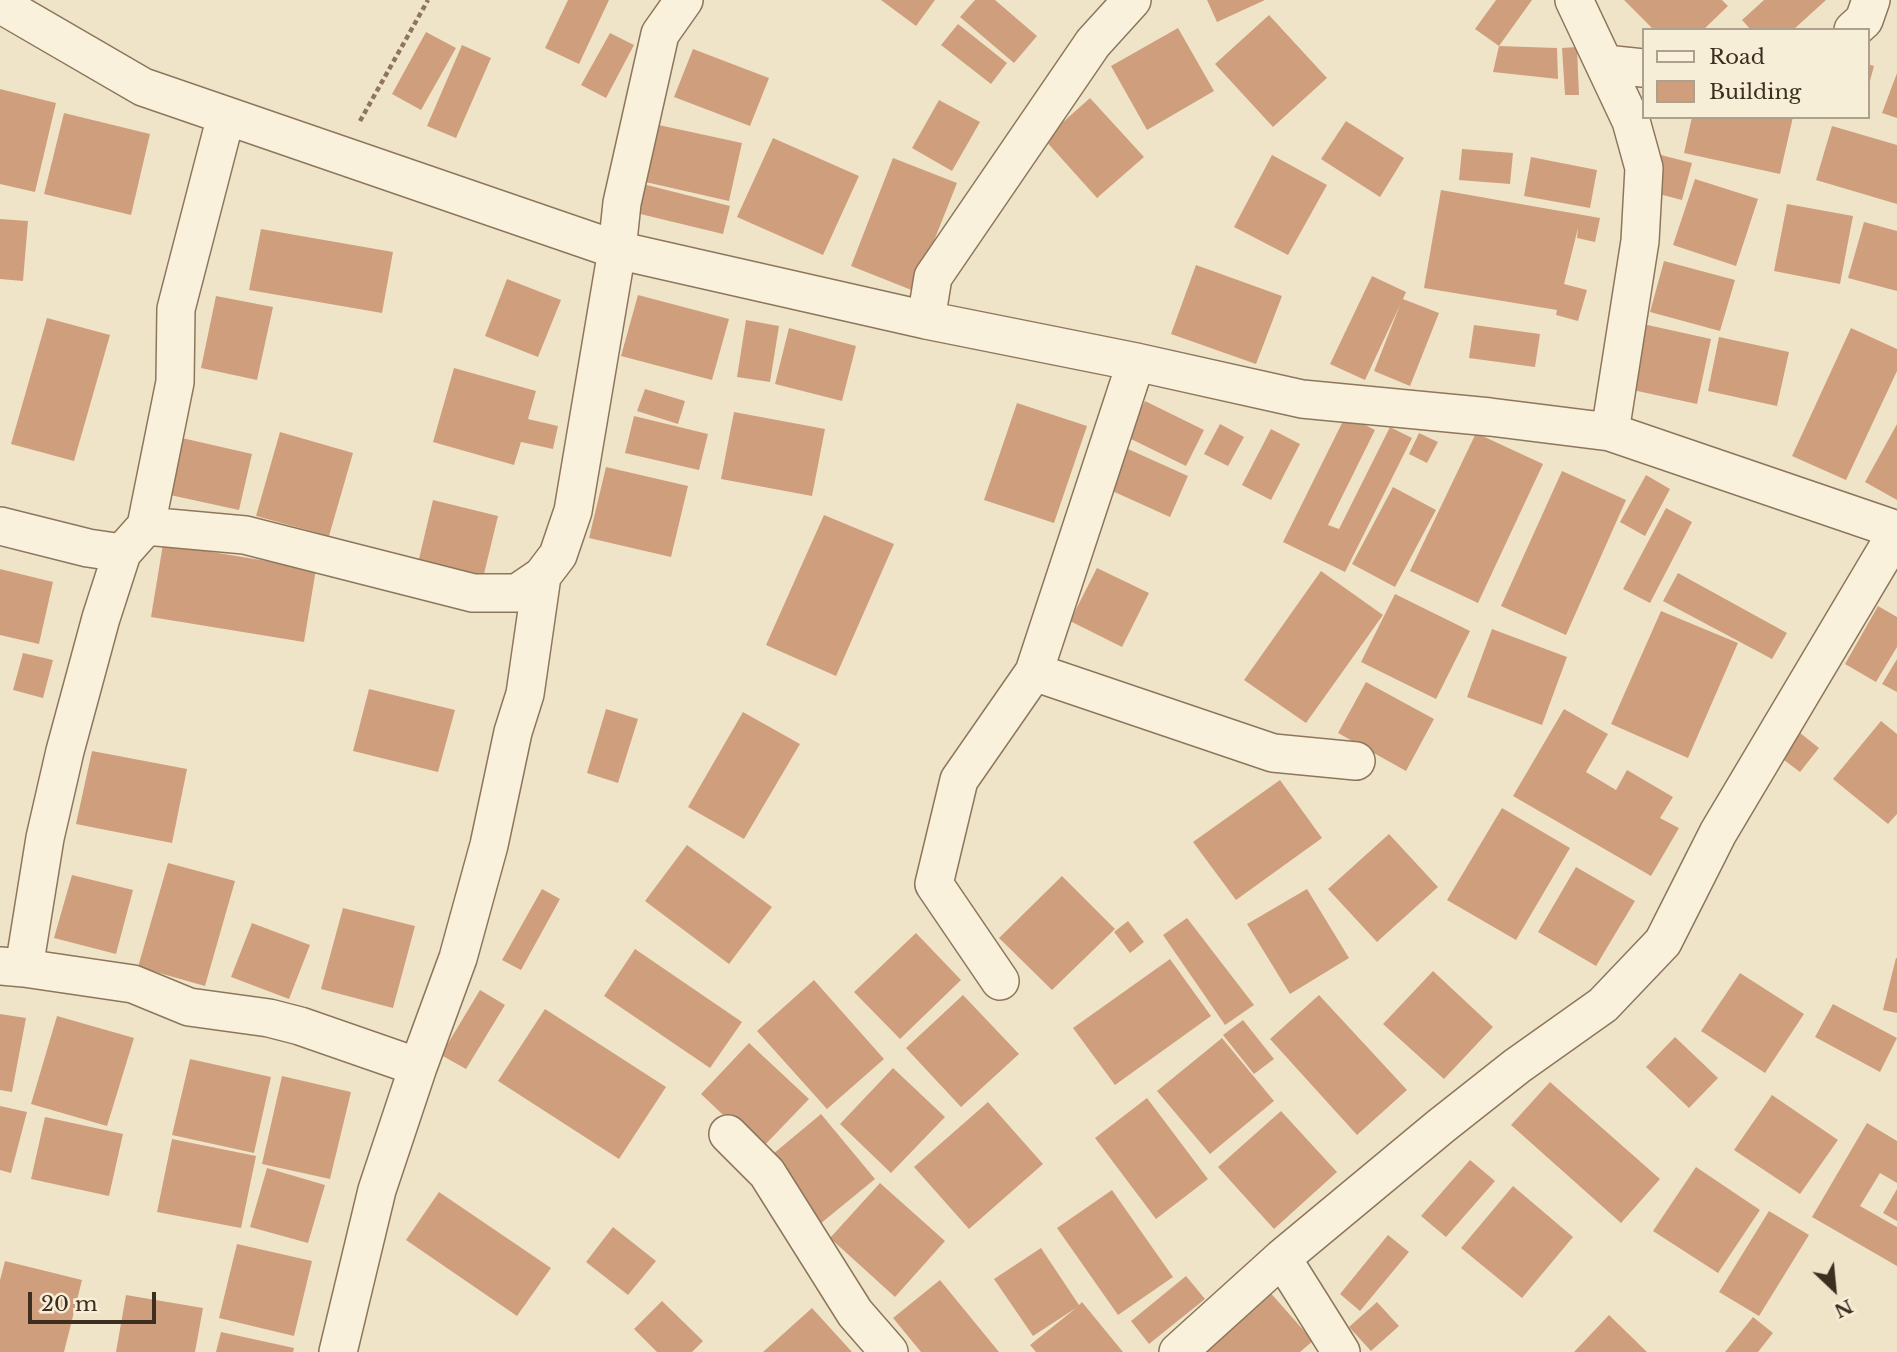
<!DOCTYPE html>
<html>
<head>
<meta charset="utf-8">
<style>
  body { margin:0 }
  #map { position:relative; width:1897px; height:1352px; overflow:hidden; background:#f0e4c8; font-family:"Libre Baskerville",serif }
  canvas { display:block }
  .legend { position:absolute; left:1642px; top:28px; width:228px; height:91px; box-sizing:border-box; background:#f7eed8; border:2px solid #ada18e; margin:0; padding:9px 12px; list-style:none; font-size:21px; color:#3d2e20 }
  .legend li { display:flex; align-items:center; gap:14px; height:35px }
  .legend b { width:35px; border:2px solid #ada18e }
  .north { position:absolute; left:1799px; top:1254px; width:70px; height:70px; -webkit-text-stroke:5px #f7eed8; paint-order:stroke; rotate:154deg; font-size:19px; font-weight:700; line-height:28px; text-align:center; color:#3d2e20 }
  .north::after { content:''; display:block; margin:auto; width:24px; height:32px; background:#3d2e20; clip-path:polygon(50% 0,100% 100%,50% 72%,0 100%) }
  .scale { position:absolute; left:28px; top:1292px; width:128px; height:32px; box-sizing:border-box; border:4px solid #3d2e20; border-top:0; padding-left:9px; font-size:21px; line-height:24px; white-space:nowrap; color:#3d2e20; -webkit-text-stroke:5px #f7eed8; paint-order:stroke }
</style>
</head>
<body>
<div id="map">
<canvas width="1897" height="1352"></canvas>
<ul class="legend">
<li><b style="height:9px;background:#faf1dc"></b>Road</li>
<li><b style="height:19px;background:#cf9f7d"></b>Building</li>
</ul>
<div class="north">N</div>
<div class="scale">20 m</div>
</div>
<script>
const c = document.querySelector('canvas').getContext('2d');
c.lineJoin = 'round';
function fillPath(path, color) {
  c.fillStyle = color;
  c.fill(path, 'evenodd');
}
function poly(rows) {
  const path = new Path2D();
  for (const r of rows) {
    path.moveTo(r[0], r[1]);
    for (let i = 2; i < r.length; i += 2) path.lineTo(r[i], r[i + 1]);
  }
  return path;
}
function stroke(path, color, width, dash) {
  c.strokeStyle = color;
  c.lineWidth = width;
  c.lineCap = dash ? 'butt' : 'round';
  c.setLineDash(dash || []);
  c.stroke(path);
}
const building = poly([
  [568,0,609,0,579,64,545,48],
  [881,0,935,0,916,26],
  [975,0,995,0,1037,36,1014,63,960,17],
  [1207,0,1265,0,1217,22],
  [1496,0,1532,0,1499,46,1475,29],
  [1624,0,1722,0,1728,6,1703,30,1654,30],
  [1764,0,1826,0,1793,30,1751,30,1742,20],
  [1269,15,1327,78,1273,127,1215,64],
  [958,24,1007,63,991,84,941,45],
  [1178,28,1214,91,1147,130,1111,66],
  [426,32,456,48,421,110,392,94],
  [610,33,634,45,606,98,581,85],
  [462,45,491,58,456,138,427,126],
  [1499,46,1557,48,1558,79,1493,72],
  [1577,47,1579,95,1565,95,1562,48],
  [693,49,769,78,750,126,674,97],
  [1867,64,1874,66,1868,88,1867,88],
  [1897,73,1897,118,1882,113],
  [0,89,56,103,35,192,0,184],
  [1090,98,1144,157,1097,198,1044,139],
  [939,100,980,122,952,171,912,148],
  [64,113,150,134,131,215,44,194],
  [1692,117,1793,117,1780,174,1684,153],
  [1346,121,1404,158,1380,197,1321,159],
  [654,124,742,143,729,201,641,181],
  [1832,126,1897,145,1897,204,1816,180],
  [773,138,859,176,823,255,737,217],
  [1462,149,1513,153,1510,184,1459,180],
  [1272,155,1327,185,1288,255,1234,227],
  [1661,155,1692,163,1682,200,1651,192],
  [1531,157,1597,170,1590,208,1524,196],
  [893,158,957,183,914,291,851,266],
  [1695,179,1758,199,1736,266,1673,245],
  [639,183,730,206,723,234,632,212],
  [1441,190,1600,218,1595,242,1577,238,1578,228,1564,284,1587,290,1578,321,1556,315,1557,310,1424,288],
  [1787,204,1853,216,1840,284,1774,271],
  [0,219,28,221,23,281,0,279],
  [1864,222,1897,231,1897,291,1848,278],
  [261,229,393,252,382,313,249,290],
  [1664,261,1735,280,1720,331,1650,312],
  [1196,265,1282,296,1256,364,1171,334],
  [1372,276,1406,292,1403,299,1439,313,1410,386,1374,371,1400,305,1365,380,1330,364],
  [507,279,561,300,538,357,485,336],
  [638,295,729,319,712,380,621,356],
  [216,296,273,307,257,380,201,368],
  [47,318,110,335,74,461,11,444],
  [746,320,779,326,770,382,737,377],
  [1643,324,1711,339,1697,404,1628,389],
  [1474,325,1540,334,1535,367,1469,358],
  [789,328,856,346,842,401,775,384],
  [1851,328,1897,349,1897,371,1846,480,1792,456],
  [1719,337,1789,352,1777,406,1708,391],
  [454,368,536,391,528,419,558,426,553,449,521,442,514,465,433,442],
  [645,389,685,401,678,424,637,411],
  [1145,401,1204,430,1186,466,1127,437],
  [1017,403,1087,426,1054,523,984,500],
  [734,412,825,429,812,496,721,479],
  [1346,415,1375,430,1328,525,1339,529,1390,427,1412,438,1345,572,1283,542],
  [634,416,708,434,699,470,625,453],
  [1220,424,1244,437,1228,466,1204,454],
  [1897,424,1897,500,1865,482],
  [1271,429,1300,444,1271,500,1242,485],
  [280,432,353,453,329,536,256,516],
  [1419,433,1438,442,1427,463,1409,454],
  [1476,433,1543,464,1478,603,1410,571],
  [182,438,252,454,239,510,170,495],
  [1128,449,1188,476,1170,517,1110,490],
  [606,467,688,486,671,557,589,538],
  [1562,471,1626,500,1566,635,1501,606],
  [1646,475,1670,489,1645,536,1620,522],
  [1393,487,1436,510,1395,587,1352,564],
  [433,500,498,516,483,578,418,563],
  [1666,508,1692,522,1650,603,1623,589],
  [824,515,894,544,836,676,766,645],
  [163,544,316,569,304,642,151,617],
  [1097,568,1149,593,1122,647,1070,621],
  [0,569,53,582,39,644,0,635],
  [1321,571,1383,615,1306,723,1244,680],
  [1678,573,1787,633,1772,659,1663,601],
  [1395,594,1470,631,1436,699,1361,662],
  [1878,606,1897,617,1897,647,1876,682,1845,664],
  [1661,611,1738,643,1688,758,1611,724],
  [1492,629,1567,657,1542,725,1467,697],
  [23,653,53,660,43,698,13,690],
  [1897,659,1897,692,1882,684],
  [1366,682,1434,719,1406,771,1338,733],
  [369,689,455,710,438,772,353,751],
  [606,709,638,719,618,783,587,773],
  [1564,709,1608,734,1586,772,1616,790,1627,770,1673,797,1660,818,1679,828,1651,876,1513,796],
  [743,712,800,744,744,839,688,807],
  [1881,721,1897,734,1897,814,1888,824,1833,779],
  [1799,732,1819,748,1800,772,1780,757],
  [92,751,187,769,172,843,76,824],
  [1280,780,1322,838,1236,900,1193,842],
  [1502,808,1570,848,1516,940,1447,900],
  [1389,834,1438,887,1377,942,1328,889],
  [687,845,772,907,729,964,645,901],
  [168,863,235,881,205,986,138,967],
  [1576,867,1635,901,1596,966,1538,932],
  [72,875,133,890,116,954,54,938],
  [1062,876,1115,929,1052,990,999,938],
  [542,889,560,899,521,970,502,960],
  [1307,889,1349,958,1290,994,1247,924],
  [343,908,415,926,393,1008,321,989],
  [1187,918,1254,1005,1225,1025,1163,935],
  [1128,921,1144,942,1130,953,1114,932],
  [252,923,310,945,289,999,231,977],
  [916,933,961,980,900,1039,854,992],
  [635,949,742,1022,710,1068,604,996],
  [1896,958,1897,958,1897,1013,1883,1010],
  [1170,959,1211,1016,1115,1085,1073,1028],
  [1433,971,1493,1027,1444,1079,1383,1024],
  [1740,973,1804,1014,1765,1073,1701,1031],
  [814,980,884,1059,827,1109,757,1031],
  [480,990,505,1005,466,1069,441,1055],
  [963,995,1019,1054,961,1107,906,1048],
  [1319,995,1407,1090,1357,1135,1270,1039],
  [1833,1004,1897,1038,1880,1072,1815,1037],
  [545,1009,666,1087,619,1159,498,1081],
  [0,1014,26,1018,12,1092,0,1090],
  [57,1016,134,1038,107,1126,31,1104],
  [1243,1020,1274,1059,1254,1074,1223,1035],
  [1675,1037,1718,1078,1689,1108,1646,1067],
  [1222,1038,1274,1101,1210,1154,1157,1091],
  [749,1043,809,1099,760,1150,701,1094],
  [190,1059,271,1077,254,1153,172,1135],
  [893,1068,945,1117,891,1173,840,1124],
  [282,1076,351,1092,330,1179,262,1164],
  [1550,1082,1660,1179,1621,1223,1511,1125],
  [1772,1095,1838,1140,1800,1194,1734,1150],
  [1147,1098,1208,1179,1156,1219,1095,1138],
  [988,1102,1043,1164,969,1229,914,1167],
  [0,1106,27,1112,11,1173,0,1170],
  [1281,1111,1337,1172,1274,1229,1218,1167],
  [821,1114,875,1179,820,1224,767,1159],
  [45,1117,123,1134,109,1196,31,1179],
  [1867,1123,1897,1141,1897,1183,1880,1173,1860,1206,1897,1227,1897,1266,1812,1217],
  [172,1139,256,1156,241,1228,157,1212],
  [1470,1160,1495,1181,1446,1237,1421,1216],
  [1696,1167,1760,1210,1718,1273,1653,1231],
  [267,1168,325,1185,308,1243,250,1227],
  [880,1183,945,1241,895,1297,830,1238],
  [1513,1186,1573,1237,1522,1298,1461,1248],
  [1897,1189,1897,1221,1883,1213],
  [1112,1190,1173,1277,1118,1315,1057,1228],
  [439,1192,551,1268,517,1316,406,1240],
  [1769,1211,1809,1235,1759,1316,1719,1292],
  [613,1227,656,1261,628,1295,586,1262],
  [1388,1235,1409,1252,1360,1311,1340,1294],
  [237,1244,312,1261,294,1336,219,1318],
  [1041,1248,1079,1305,1082,1302,1123,1352,1036,1352,1030,1345,1076,1308,1033,1336,994,1279],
  [5,1261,82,1280,64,1352,0,1352,0,1280],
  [1186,1276,1205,1299,1149,1344,1131,1321],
  [940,1280,999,1352,921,1352,893,1318],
  [1268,1290,1313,1341,1300,1352,1196,1352],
  [126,1295,203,1308,195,1352,116,1352],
  [662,1301,703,1341,692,1352,657,1352,634,1329],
  [1377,1302,1399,1326,1371,1351,1349,1327],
  [812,1308,852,1352,763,1352],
  [1609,1315,1647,1352,1574,1352],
  [1753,1317,1773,1333,1758,1352,1725,1352],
  [221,1332,294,1348,293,1352,216,1352]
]);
const path = poly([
  [360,121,428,0]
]);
const minor = poly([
  [1574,0,1631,121,1644,168,1640,241,1610,432],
  [0,4,143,87,617,250,926,320,1136,362,1302,399,1490,417,1610,432,1897,530],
  [1853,30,1864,20,1871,0],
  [1605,64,1643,68],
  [926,320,933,277,1093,43,1132,0],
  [0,526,88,548,122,553],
  [146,526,245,535,473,593,517,593,542,576],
  [1034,672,1273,753,1356,761],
  [0,966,24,968,133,984,189,1007,269,1018,300,1026,418,1067,458,958,489,845,513,732,525,694,542,576,558,555,573,511,617,250,622,203,660,34,684,0],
  [24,968,45,838,65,751,101,618,122,553,146,526,175,382,176,309,226,116],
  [1000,981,934,884,959,780,1034,672,1136,362],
  [728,1134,767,1173,855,1313,889,1352],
  [1282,1258,1341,1352],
  [338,1352,377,1190,418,1067],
  [1178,1352,1282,1258,1441,1126,1517,1066,1603,1005,1663,942,1718,833,1897,532]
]);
fillPath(building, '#cf9f7d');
stroke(minor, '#8d765c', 40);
stroke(path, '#8d765c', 4.5, [5, 3.5]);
stroke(minor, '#faf1dc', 37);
</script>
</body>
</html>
